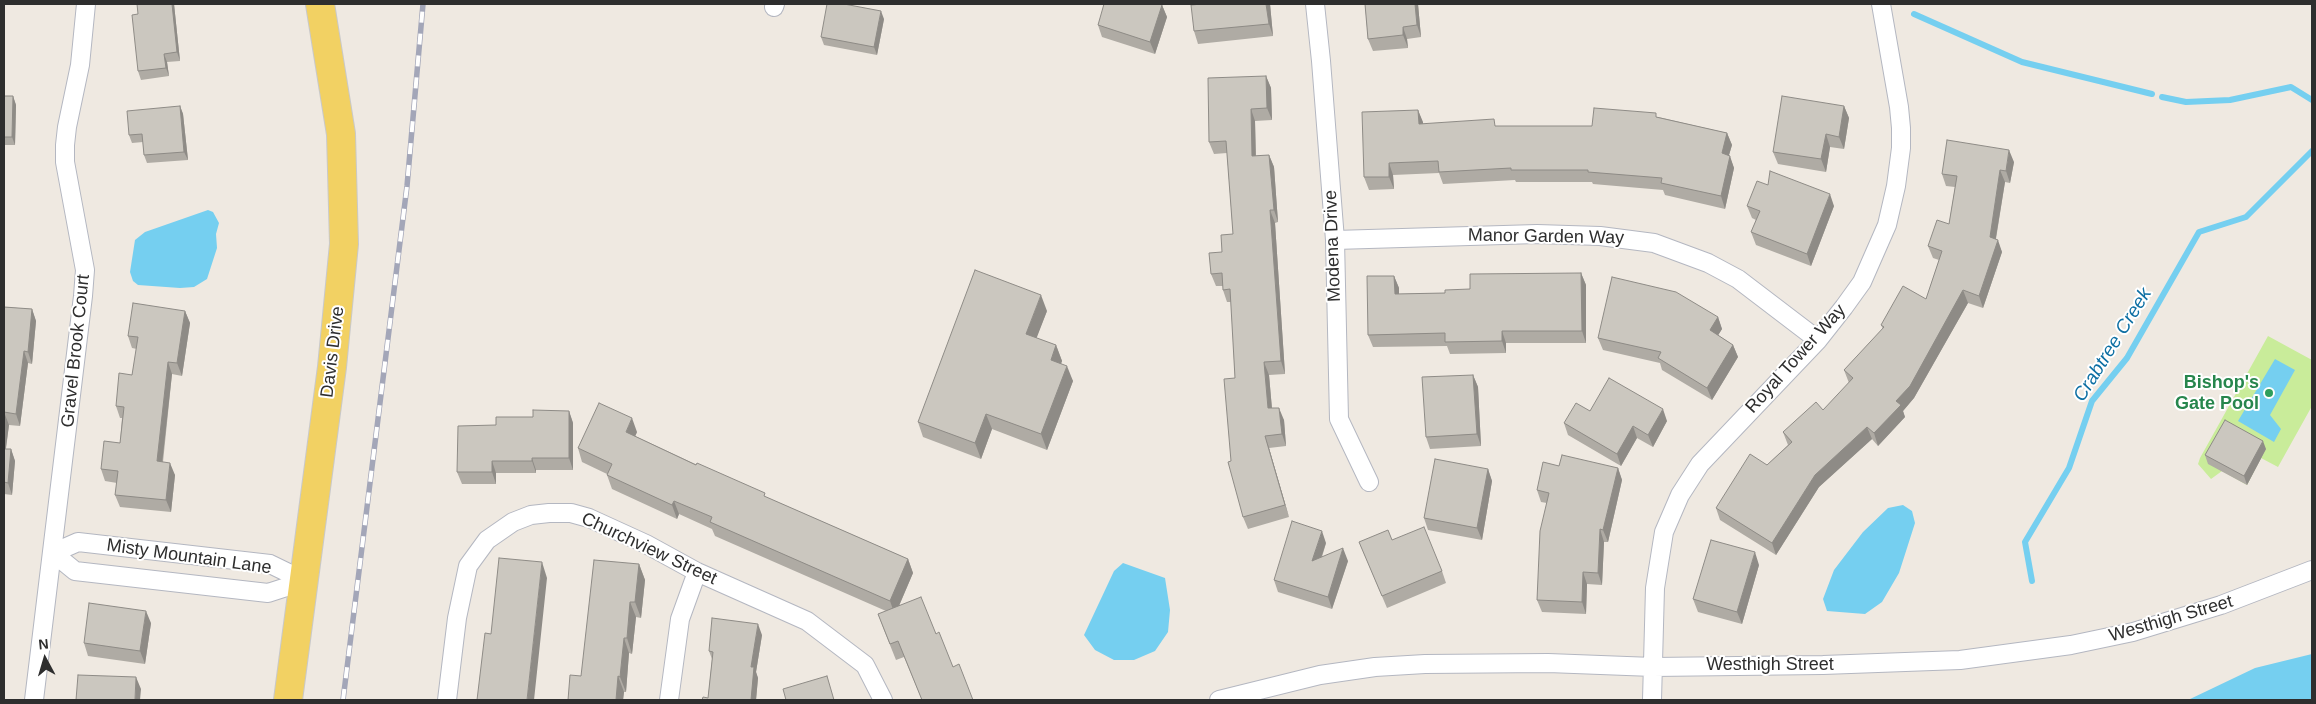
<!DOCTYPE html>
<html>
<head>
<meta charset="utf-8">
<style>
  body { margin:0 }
  #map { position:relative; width:2316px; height:704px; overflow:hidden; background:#efe9e1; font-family:Arial,sans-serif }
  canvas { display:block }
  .frame { position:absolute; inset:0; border:5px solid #2e2e2e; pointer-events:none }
  .north { position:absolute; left:20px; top:634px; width:50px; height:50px; -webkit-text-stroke:4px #fff; paint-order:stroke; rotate:354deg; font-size:14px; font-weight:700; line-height:20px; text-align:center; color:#2e2e2e }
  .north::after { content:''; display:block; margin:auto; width:18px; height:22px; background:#2e2e2e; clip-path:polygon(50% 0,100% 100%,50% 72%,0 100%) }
</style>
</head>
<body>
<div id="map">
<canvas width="2316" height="704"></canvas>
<div class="frame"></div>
<div class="north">N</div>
</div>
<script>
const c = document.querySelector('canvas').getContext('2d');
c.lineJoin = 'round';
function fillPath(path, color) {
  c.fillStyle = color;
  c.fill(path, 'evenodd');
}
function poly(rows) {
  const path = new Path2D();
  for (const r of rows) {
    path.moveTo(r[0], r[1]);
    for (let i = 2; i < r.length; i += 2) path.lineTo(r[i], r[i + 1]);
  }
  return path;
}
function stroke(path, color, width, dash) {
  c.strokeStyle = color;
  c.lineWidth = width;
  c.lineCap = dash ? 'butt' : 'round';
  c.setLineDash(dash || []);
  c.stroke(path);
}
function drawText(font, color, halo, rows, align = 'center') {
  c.font = font + ' Arial,sans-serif';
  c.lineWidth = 4;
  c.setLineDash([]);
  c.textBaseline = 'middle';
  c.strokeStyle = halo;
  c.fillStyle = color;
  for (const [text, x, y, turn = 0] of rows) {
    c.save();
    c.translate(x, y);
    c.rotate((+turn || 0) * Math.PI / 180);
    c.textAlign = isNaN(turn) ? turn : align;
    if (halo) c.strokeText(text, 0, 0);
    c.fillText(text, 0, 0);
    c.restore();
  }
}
const pitch = poly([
  [2268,336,2312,360,2312,406,2278,467,2261,458,2247,485,2222,471,2211,479,2198,464,2200,458]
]);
const water = poly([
  [208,210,213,212,219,223,216,234,217,248,207,279,194,287,180,288,138,285,133,281,130,272,135,240,145,232],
  [2275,359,2295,370,2270,415,2281,429,2274,442,2238,421],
  [1903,505,1912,511,1915,523,1899,573,1882,602,1865,614,1827,611,1823,599,1834,570,1863,532,1888,508],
  [1123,563,1165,578,1170,610,1168,632,1155,651,1134,660,1114,660,1095,650,1084,635,1114,571],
  [2312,654,2312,700,2188,700,2255,668]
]);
const stream = poly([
  [1914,14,2022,62,2152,94],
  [2162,97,2186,102,2230,100,2291,87,2312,100],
  [2032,581,2025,542,2069,468,2092,401,2127,358,2199,232,2246,217,2312,151]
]);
const street = poly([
  [1315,4,1321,61,1335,240,1339,419,1369,482],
  [774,7,775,4],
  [1335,240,1537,234,1600,236,1654,243,1708,263,1738,279,1818,340],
  [78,542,270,564,305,581,268,593,75,571,53,553,78,542],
  [34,700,83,296,85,270,65,162,65,145,67,127,80,65,86,4],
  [447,700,457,618,468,566,487,540,513,522,531,515,549,513,571,513,589,518,646,544,697,572,807,621,865,665,883,700],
  [669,700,680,619,697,572],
  [1219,700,1320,675,1375,667,1425,664,1548,663,1653,667,1823,665,1960,660,2071,645,2133,632,2221,605,2312,570],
  [1652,700,1655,588,1664,532,1680,495,1700,464,1818,340,1844,307,1862,282,1887,225,1896,186,1901,148,1901,128,1899,107,1881,4]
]);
const primary = poly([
  [288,700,332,367,344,244,341,134,320,4]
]);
const rail = poly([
  [343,700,407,186,423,4]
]);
const wall = poly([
  [174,4,180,61,167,62,169,76,141,80,138,71,138,14],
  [1202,4,1270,4,1273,36,1198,44,1194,31],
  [1365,4,1418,4,1421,37,1407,39,1408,48,1373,51,1368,39],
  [1162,5,1167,17,1155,54,1102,37,1098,25],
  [884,19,877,55,824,45,821,37],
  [1266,76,1271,88,1272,120,1255,121,1256,156,1269,155,1274,167,1278,222,1275,223,1285,374,1269,375,1272,408,1284,420,1286,446,1269,448,1289,517,1248,529,1243,517,1231,461,1235,378,1231,302,1227,302,1223,290,1223,286,1216,286,1211,274,1222,252,1233,234,1227,153,1214,154,1209,142],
  [4,96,13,96,16,105,15,145,4,145],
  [180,106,183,114,188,160,147,163,144,155,143,142,132,143,129,135],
  [1844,106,1849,118,1844,149,1830,147,1826,172,1778,164,1773,152],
  [1418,110,1423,124,1497,126,1592,126,1658,117,1727,133,1732,145,1729,155,1734,168,1725,209,1665,195,1663,190,1593,184,1592,182,1516,182,1515,180,1443,184,1439,173,1393,175,1394,189,1369,190,1364,177],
  [2014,162,2010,183,2005,182,1996,239,2002,252,1983,308,1968,303,1914,398,1903,411,1905,417,1878,446,1872,439,1819,487,1776,555,1720,520,1716,508,1767,465,1788,445,1783,432,1823,410,1849,383,1844,370,1883,329,1881,325,1926,299,1939,260,1933,258,1928,246,1949,224,1955,187,1946,186,1942,174],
  [1768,185,1834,206,1811,266,1756,245,1751,232,1756,220,1752,218,1747,206],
  [1581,273,1586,285,1586,343,1506,343,1506,353,1450,354,1447,346,1373,347,1368,335,1394,276,1399,288,1399,294,1445,293],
  [4,307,32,309,36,321,32,364,28,363,20,426,9,425,6,449,11,449,15,461,12,495,4,494],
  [185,311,190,323,182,376,172,374,163,462,175,475,171,512,120,507,115,495,117,483,105,481,101,469,120,443,122,418,120,418,116,406,132,375,137,349,132,348,128,336],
  [1047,311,1036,338,1056,345,1062,361,1061,363,1073,381,1047,450,992,429,981,459,923,437,918,422],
  [1718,317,1722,329,1718,335,1733,345,1738,357,1712,400,1662,370,1660,363,1603,350,1598,338],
  [1473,375,1478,387,1481,446,1430,449,1426,437],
  [569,411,573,423,573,470,536,470,536,473,496,473,496,484,462,484,457,472,496,425,533,417],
  [1590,411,1667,421,1653,447,1637,438,1621,466,1568,435,1564,423],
  [637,432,635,436,766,497,908,559,913,573,899,606,936,634,953,667,973,700,922,700,904,657,896,660,884,630,878,614,886,611,715,536,712,529,679,514,677,519,612,489,607,475,607,474,582,462,578,448],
  [2266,449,2247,485,2208,464,2205,455],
  [1559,466,1618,468,1622,480,1608,542,1604,542,1602,585,1587,584,1586,614,1542,612,1537,600,1547,503,1541,502,1537,490],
  [1488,469,1492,481,1482,540,1428,530,1424,518],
  [1392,540,1442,571,1446,583,1387,608,1359,542],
  [1326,543,1322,557,1348,561,1332,609,1278,592,1274,580],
  [639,564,645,580,641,618,636,617,632,654,629,653,626,692,624,692,623,700,568,700,581,676],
  [1759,565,1742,624,1698,612,1693,599],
  [151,623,145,664,88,656,84,643],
  [762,635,756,672,758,678,756,700,702,700,708,698,712,659,709,651]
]);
const shadedWall = poly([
  [172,4,174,4,180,61,177,52],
  [1266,4,1270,4,1273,36,1269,24],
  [1415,4,1418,4,1421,37,1417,25],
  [1162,5,1167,17,1155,54,1150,42],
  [881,11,884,19,877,55,874,47],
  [1403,27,1407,39,1408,48,1403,35],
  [164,54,167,62,169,76,166,68],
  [1266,76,1271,88,1272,120,1267,108],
  [13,96,16,105,15,145,12,137],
  [180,106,183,114,188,160,184,152],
  [1844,106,1849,118,1844,149,1839,137],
  [1251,109,1255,121,1256,168,1252,156],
  [1418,110,1423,122,1423,136,1419,124],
  [1727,133,1732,145,1726,165,1722,153],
  [1826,134,1830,147,1826,172,1821,159],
  [2009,150,2014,162,2010,183,2006,171],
  [1269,155,1274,167,1278,222,1274,210],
  [1730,156,1734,168,1725,209,1721,196],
  [1389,163,1393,175,1394,189,1389,177],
  [2000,170,2005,182,1994,249,1990,237],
  [1830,194,1834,206,1811,266,1807,254],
  [1270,210,1275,223,1285,374,1281,361],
  [1998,240,2002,252,1983,308,1979,296],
  [1581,273,1586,285,1586,343,1582,331],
  [1394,276,1399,288,1399,306,1395,294],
  [1963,290,1968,303,1914,398,1903,411,1905,417,1878,446,1874,433,1896,401],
  [1041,295,1047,311,1032,350,1026,334],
  [32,309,36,321,32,364,28,352],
  [185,311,190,323,182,376,177,363],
  [1718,317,1722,329,1714,342,1710,330],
  [1502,331,1506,343,1506,353,1502,341],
  [1056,345,1062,361,1057,375,1051,360],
  [1733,345,1738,357,1712,400,1707,388],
  [24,351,28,363,20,426,16,414],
  [168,362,172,374,161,473,157,461],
  [1264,362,1269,375,1273,421,1268,408],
  [1067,366,1073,381,1047,450,1041,434],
  [1473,375,1478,387,1481,446,1477,434],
  [1279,408,1284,420,1286,446,1282,434],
  [1663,409,1667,421,1653,447,1648,435],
  [569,411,573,423,573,470,569,458],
  [4,412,9,425,4,461],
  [986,414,992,429,981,459,975,443],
  [632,418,637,432,631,446,626,432],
  [1633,426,1637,438,1621,466,1617,454],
  [1867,427,1872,439,1819,487,1776,555,1772,543,1815,475],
  [1265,436,1269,448,1289,517,1285,505],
  [2263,441,2266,449,2247,485,2244,476],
  [11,449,15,461,12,495,8,483],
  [532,458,536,470,536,473,532,461],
  [492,461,496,473,496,484,492,472],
  [170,463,175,475,171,512,166,500],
  [1618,468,1622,480,1608,542,1603,530],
  [1488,469,1492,481,1482,540,1477,528],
  [674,501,679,514,677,519,672,505],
  [1600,529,1604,542,1602,585,1598,573],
  [1322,531,1326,543,1316,573,1312,561],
  [1343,548,1348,561,1332,609,1328,597],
  [1755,552,1759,565,1742,624,1737,612],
  [908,559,913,573,895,615,890,601],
  [542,562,547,578,534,700,527,700],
  [639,564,645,580,641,618,635,602],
  [1583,572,1587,584,1586,614,1582,602],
  [630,602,636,617,632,654,627,638],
  [146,611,151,623,145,664,140,651],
  [758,624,762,635,756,672,758,678,756,700,751,700,751,667],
  [624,638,629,653,626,692,620,677],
  [618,676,624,692,623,700,616,700],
  [136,677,141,689,140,700,135,700]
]);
const building = poly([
  [137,4,172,4,177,52,164,54,166,68,138,71,132,15,138,14,137,4],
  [827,4,844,4,881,11,874,47,821,37,827,4],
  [1104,4,1159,4,1162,5,1150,42,1098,25,1104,4],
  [1202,4,1266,4,1269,24,1194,31,1191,5,1202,4],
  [1365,4,1415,4,1417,25,1403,27,1403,35,1368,39,1365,4],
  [1266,76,1267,108,1251,109,1252,156,1269,155,1274,210,1270,210,1281,361,1264,362,1268,408,1279,408,1282,434,1265,436,1285,505,1243,517,1228,462,1231,461,1224,379,1235,378,1230,289,1223,290,1222,273,1211,274,1209,253,1222,252,1221,235,1233,234,1226,141,1209,142,1208,78,1266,76],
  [4,96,13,96,12,137,4,137,4,96],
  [1782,96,1844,106,1839,137,1826,134,1821,159,1773,152,1782,96],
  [180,106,184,152,144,155,142,134,129,135,127,111,180,106],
  [1594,108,1656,113,1656,117,1727,133,1722,153,1730,156,1721,196,1661,183,1662,178,1588,172,1588,170,1511,170,1511,168,1439,172,1438,161,1389,163,1389,177,1364,177,1362,112,1418,110,1419,124,1494,119,1495,126,1592,126,1594,108],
  [1947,140,2009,150,2006,171,2000,170,1990,237,1998,240,1979,296,1963,290,1910,386,1896,401,1901,405,1874,433,1867,427,1815,475,1772,543,1716,508,1750,454,1767,465,1792,442,1783,432,1816,402,1823,410,1853,378,1844,370,1884,327,1881,325,1903,286,1926,299,1942,251,1928,246,1937,220,1949,224,1957,176,1942,174,1947,140],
  [1770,171,1830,194,1807,254,1751,232,1760,211,1747,206,1757,181,1768,185,1770,171],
  [975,270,1041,295,1026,334,1056,345,1051,360,1067,366,1041,434,986,414,975,443,918,422,975,270],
  [1581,273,1582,331,1502,331,1502,341,1445,342,1445,333,1368,335,1367,276,1394,276,1395,294,1445,293,1445,290,1470,289,1470,274,1581,273],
  [1612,277,1676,292,1718,317,1710,330,1733,345,1707,388,1658,358,1661,352,1598,338,1612,277],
  [133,303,185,311,177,363,168,362,157,461,170,463,166,500,115,495,118,471,101,469,104,441,120,443,124,407,116,406,119,373,132,375,138,337,128,336,133,303],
  [4,307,32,309,28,352,24,351,16,414,4,412,4,417,4,307],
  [1473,375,1477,434,1426,437,1422,377,1473,375],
  [1609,378,1663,409,1648,435,1633,426,1617,454,1564,423,1576,403,1590,411,1609,378],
  [599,403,632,418,626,432,696,465,697,463,765,493,764,496,908,559,890,601,710,522,712,517,674,501,672,505,607,475,612,464,578,448,599,403],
  [533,410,569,411,569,458,532,458,532,461,492,461,492,472,457,472,458,426,496,425,496,417,533,417,533,410],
  [2225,420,2263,441,2244,476,2205,455,2225,420],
  [4,449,11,449,8,483,4,482,4,449],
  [1562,455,1618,468,1603,530,1600,529,1598,573,1583,572,1582,602,1537,600,1540,531,1549,493,1537,490,1543,462,1559,466,1562,455],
  [1435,459,1488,469,1477,528,1424,518,1435,459],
  [1292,521,1322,531,1312,561,1343,548,1328,597,1274,580,1292,521],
  [1424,527,1442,571,1382,596,1359,542,1388,530,1392,540,1424,527],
  [1711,540,1755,552,1737,612,1693,599,1711,540],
  [499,558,542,562,527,700,477,700,485,633,491,634,499,558],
  [594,560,639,564,635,602,630,602,627,638,624,638,620,677,618,676,616,700,568,700,570,675,581,676,594,560],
  [921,597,936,634,939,632,953,667,959,664,973,700,922,700,898,641,890,644,878,614,921,597],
  [89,603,146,611,140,651,84,643,89,603],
  [712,618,758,624,751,667,754,667,751,700,702,700,703,697,708,698,713,652,709,651,712,618],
  [78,675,136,677,135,700,76,700,78,675],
  [827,676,834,700,786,700,783,689,827,676]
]);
const markers = [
  [2269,393,5,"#2e9e5b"]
];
const streetNames = [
  ["Manor Garden Way",1546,237,1],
  ["Modena Drive",1333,246,-92],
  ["Gravel Brook Court",76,351,-84],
  ["Davis Drive",333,352,-83],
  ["Royal Tower Way",1796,359,-48],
  ["Churchview Street",649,549,25],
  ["Misty Mountain Lane",189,557,8],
  ["Westhigh Street",2171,619,-16],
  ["Westhigh Street",1770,665]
];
const leisureNames = [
  ["Bishop's",2259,383],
  ["Gate Pool",2259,404]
];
const waterNames = [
  ["Crabtree Creek",2113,345,-58]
];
fillPath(pitch, '#c9ec9a');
fillPath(water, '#75cff0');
stroke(stream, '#75cff0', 6);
stroke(street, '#b4b7c1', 20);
stroke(primary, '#c9c9c9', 30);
stroke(street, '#fff', 18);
stroke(primary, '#f2d163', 28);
stroke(rail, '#a3a6b8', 5.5);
stroke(rail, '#fff', 4, [11]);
fillPath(wall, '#afaba4');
fillPath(shadedWall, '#8e8b86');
fillPath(building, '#cbc7bf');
stroke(building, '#8e8b86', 1);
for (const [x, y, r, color] of markers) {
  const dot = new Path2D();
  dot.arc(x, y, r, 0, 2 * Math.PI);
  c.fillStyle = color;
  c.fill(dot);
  stroke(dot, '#fff', 2);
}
drawText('18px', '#2e2e2e', '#fff', streetNames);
drawText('bold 18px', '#27864d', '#fff', leisureNames, 'right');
drawText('italic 19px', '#0d6fa3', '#fff', waterNames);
</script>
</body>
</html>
